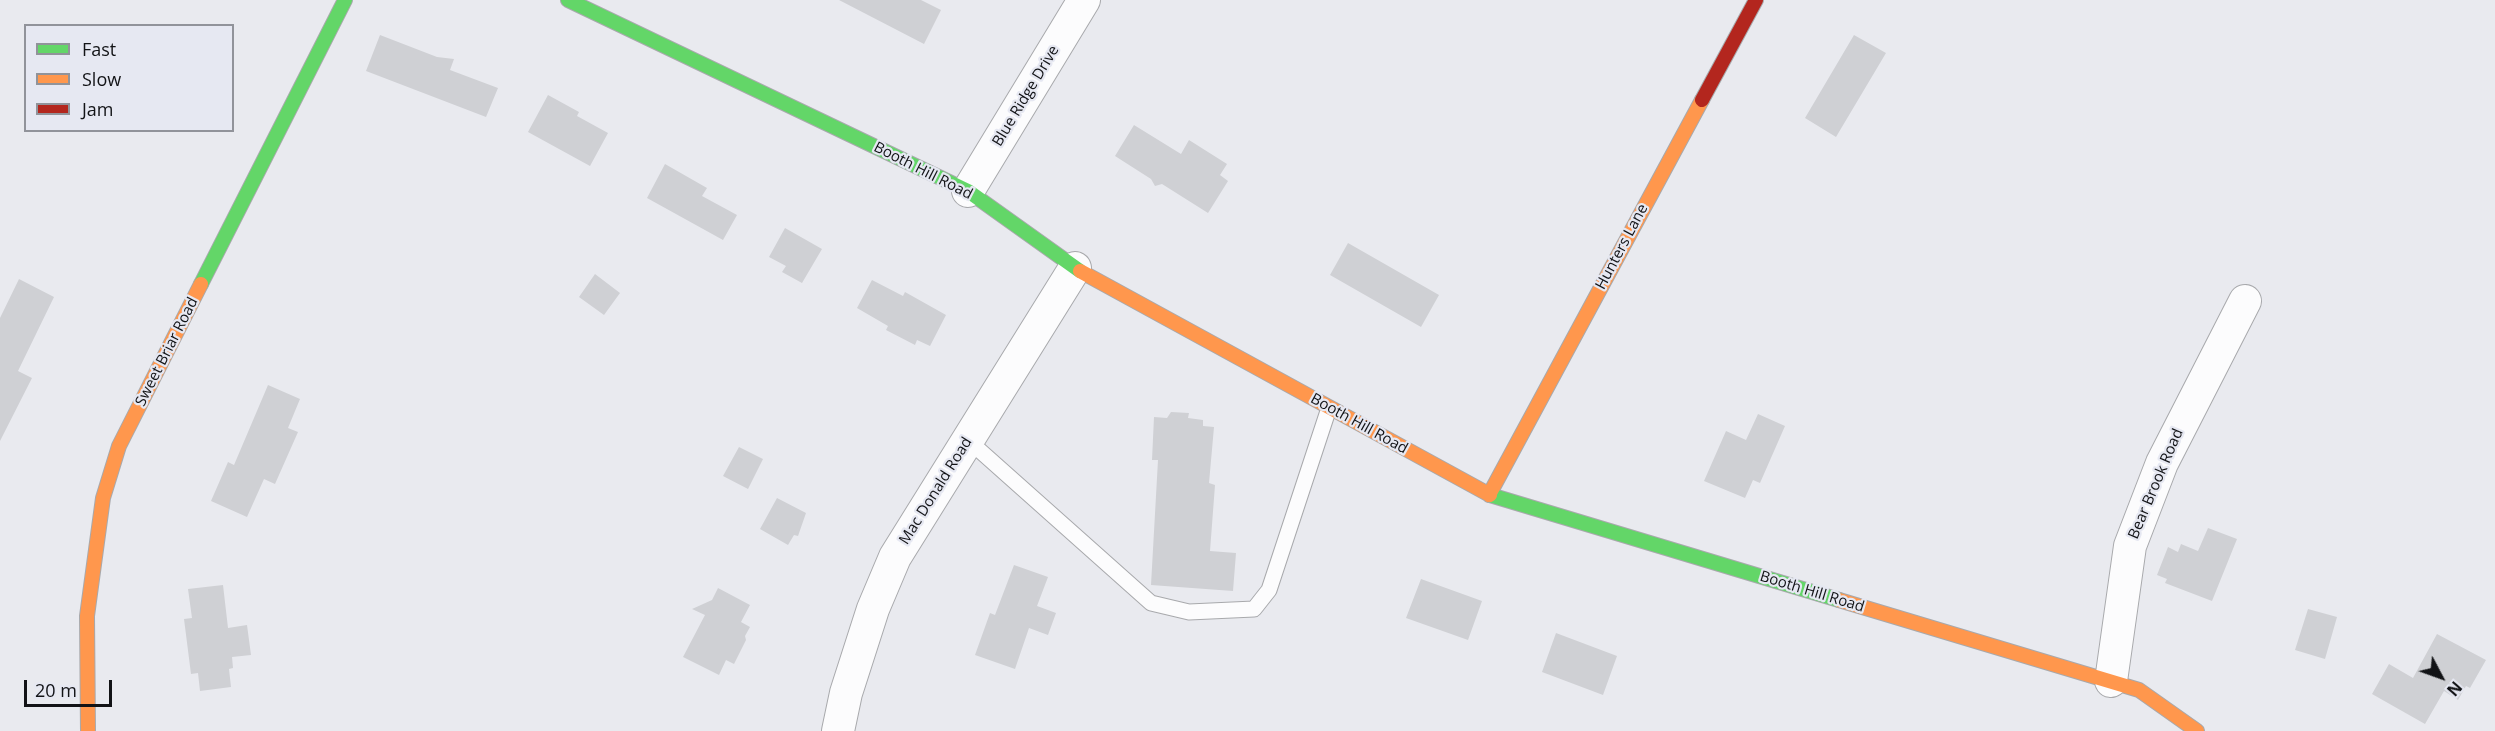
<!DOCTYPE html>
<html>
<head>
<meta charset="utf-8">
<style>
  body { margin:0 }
  #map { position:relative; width:2495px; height:731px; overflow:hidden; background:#e9eaef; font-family:"Open Sans",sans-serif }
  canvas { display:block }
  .legend { position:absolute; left:24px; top:24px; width:210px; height:108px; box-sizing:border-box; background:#e6e8f2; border:2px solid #91939a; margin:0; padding:8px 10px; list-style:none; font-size:18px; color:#121316 }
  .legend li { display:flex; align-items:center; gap:12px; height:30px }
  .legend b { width:30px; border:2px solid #91939a }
  .north { position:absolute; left:2411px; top:647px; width:60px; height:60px; -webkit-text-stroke:4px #e6e8f2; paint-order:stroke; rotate:131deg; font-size:16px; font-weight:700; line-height:24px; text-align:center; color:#121316 }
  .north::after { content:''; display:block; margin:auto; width:21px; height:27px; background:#121316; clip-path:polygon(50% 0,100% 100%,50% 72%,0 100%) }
  .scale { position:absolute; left:24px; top:680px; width:88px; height:27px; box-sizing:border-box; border:3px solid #121316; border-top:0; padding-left:8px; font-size:18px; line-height:21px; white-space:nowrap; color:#121316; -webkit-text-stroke:4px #e6e8f2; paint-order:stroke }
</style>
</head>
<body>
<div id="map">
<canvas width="2495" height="731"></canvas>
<ul class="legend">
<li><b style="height:8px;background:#63d668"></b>Fast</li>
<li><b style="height:8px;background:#ff974d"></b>Slow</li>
<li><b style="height:8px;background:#b3261e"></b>Jam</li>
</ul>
<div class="north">N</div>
<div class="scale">20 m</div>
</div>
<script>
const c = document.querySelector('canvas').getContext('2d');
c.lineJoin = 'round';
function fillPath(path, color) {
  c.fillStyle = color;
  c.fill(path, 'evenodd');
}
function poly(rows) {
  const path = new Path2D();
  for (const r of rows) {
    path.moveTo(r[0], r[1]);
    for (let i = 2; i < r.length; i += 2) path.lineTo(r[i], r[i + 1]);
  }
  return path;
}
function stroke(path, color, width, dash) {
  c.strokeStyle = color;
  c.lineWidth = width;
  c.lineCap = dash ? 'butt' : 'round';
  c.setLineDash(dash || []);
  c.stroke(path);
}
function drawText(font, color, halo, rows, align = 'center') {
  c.font = font + ' "Open Sans",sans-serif';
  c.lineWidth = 4.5;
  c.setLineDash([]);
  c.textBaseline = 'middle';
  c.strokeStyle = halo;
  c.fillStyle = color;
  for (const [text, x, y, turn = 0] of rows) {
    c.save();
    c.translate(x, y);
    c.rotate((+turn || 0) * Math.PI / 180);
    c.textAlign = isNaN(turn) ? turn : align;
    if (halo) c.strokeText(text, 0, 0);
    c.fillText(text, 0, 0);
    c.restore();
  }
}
const building = poly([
  [839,0,921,0,941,10,924,44],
  [380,35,437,57,454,59,450,70,498,88,486,117,366,71],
  [1854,35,1886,53,1836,137,1805,118],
  [548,95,579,112,577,116,608,133,590,166,528,132],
  [1134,125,1181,154,1189,140,1227,164,1220,175,1228,181,1208,213,1162,184,1155,186,1151,179,1115,156],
  [665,164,707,188,702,196,737,215,723,240,647,198],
  [785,228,822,249,802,283,782,272,786,266,769,257],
  [1348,243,1439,295,1421,327,1330,275],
  [595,274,620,293,604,315,579,297],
  [19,279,54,297,18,371,32,378,0,441,0,318],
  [872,280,903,296,905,292,946,315,930,346,917,340,915,345,886,330,888,326,857,308],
  [268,385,300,399,288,428,298,432,275,484,264,479,247,517,211,501,228,462,234,465],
  [1171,412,1189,413,1188,418,1203,420,1203,426,1214,427,1209,483,1215,485,1210,551,1236,553,1233,591,1151,585,1158,460,1152,460,1154,417,1167,418],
  [1758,414,1785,426,1760,483,1753,480,1745,498,1704,481,1726,431,1746,440],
  [739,447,763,459,748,489,723,476],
  [777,498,806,513,798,536,794,535,788,545,760,529],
  [2208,528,2237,539,2212,601,2165,583,2167,579,2157,575,2168,547,2178,552,2181,544,2198,551],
  [1014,565,1048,577,1037,606,1056,613,1048,635,1029,628,1015,669,975,655,990,613,995,615],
  [1421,579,1482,601,1468,640,1406,618],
  [223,585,228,628,247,625,251,655,232,657,233,668,229,669,231,687,200,691,198,673,191,674,184,619,192,618,188,589],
  [718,588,750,605,741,622,750,627,745,636,746,640,734,664,726,660,719,675,683,657,705,615,692,609,712,600],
  [2308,609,2337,617,2325,659,2295,650],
  [1556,633,1617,656,1603,695,1542,672],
  [2437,634,2486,660,2470,688,2466,686,2458,700,2444,691,2425,724,2372,694,2389,664,2413,678]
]);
const lane = poly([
  [968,440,1151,603,1189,612,1254,609,1269,590,1329,408]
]);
const street = poly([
  [968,191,1084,0],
  [2111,681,2130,546,2162,463,2245,301],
  [838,731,846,693,873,609,895,557,1075,268]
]);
const fast = poly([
  [568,0,968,191,1080,271],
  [201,284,345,0],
  [1490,495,1839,600]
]);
const slow = poly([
  [1080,271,1490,495],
  [1489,495,1702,100],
  [1839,600,2139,690,2197,731],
  [88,731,87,616,103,498,119,446,201,284]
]);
const jam = poly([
  [1702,100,1756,0]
]);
const streetNames = [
  ["Blue Ridge Drive",1026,96,-59],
  ["Booth Hill Road",923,171,27],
  ["Hunters Lane",1622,247,-62],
  ["Sweet Briar Road",167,352,-63],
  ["Booth Hill Road",1359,424,29],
  ["Bear Brook Road",2156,484,-67],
  ["Mac Donald Road",936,491,-58],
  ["Booth Hill Road",1812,592,17]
];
fillPath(building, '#cfd0d4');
stroke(lane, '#a8a9ac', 17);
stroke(street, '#a8a9ac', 34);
stroke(fast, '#a8a9ac', 16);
stroke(slow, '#a8a9ac', 16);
stroke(jam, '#a8a9ac', 16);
stroke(lane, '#fcfcfd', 15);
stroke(street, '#fcfcfd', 32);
stroke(fast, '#63d668', 14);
stroke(slow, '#ff974d', 14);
stroke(jam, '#b3261e', 14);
drawText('15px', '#121316', '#e6e8f2', streetNames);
</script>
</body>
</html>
